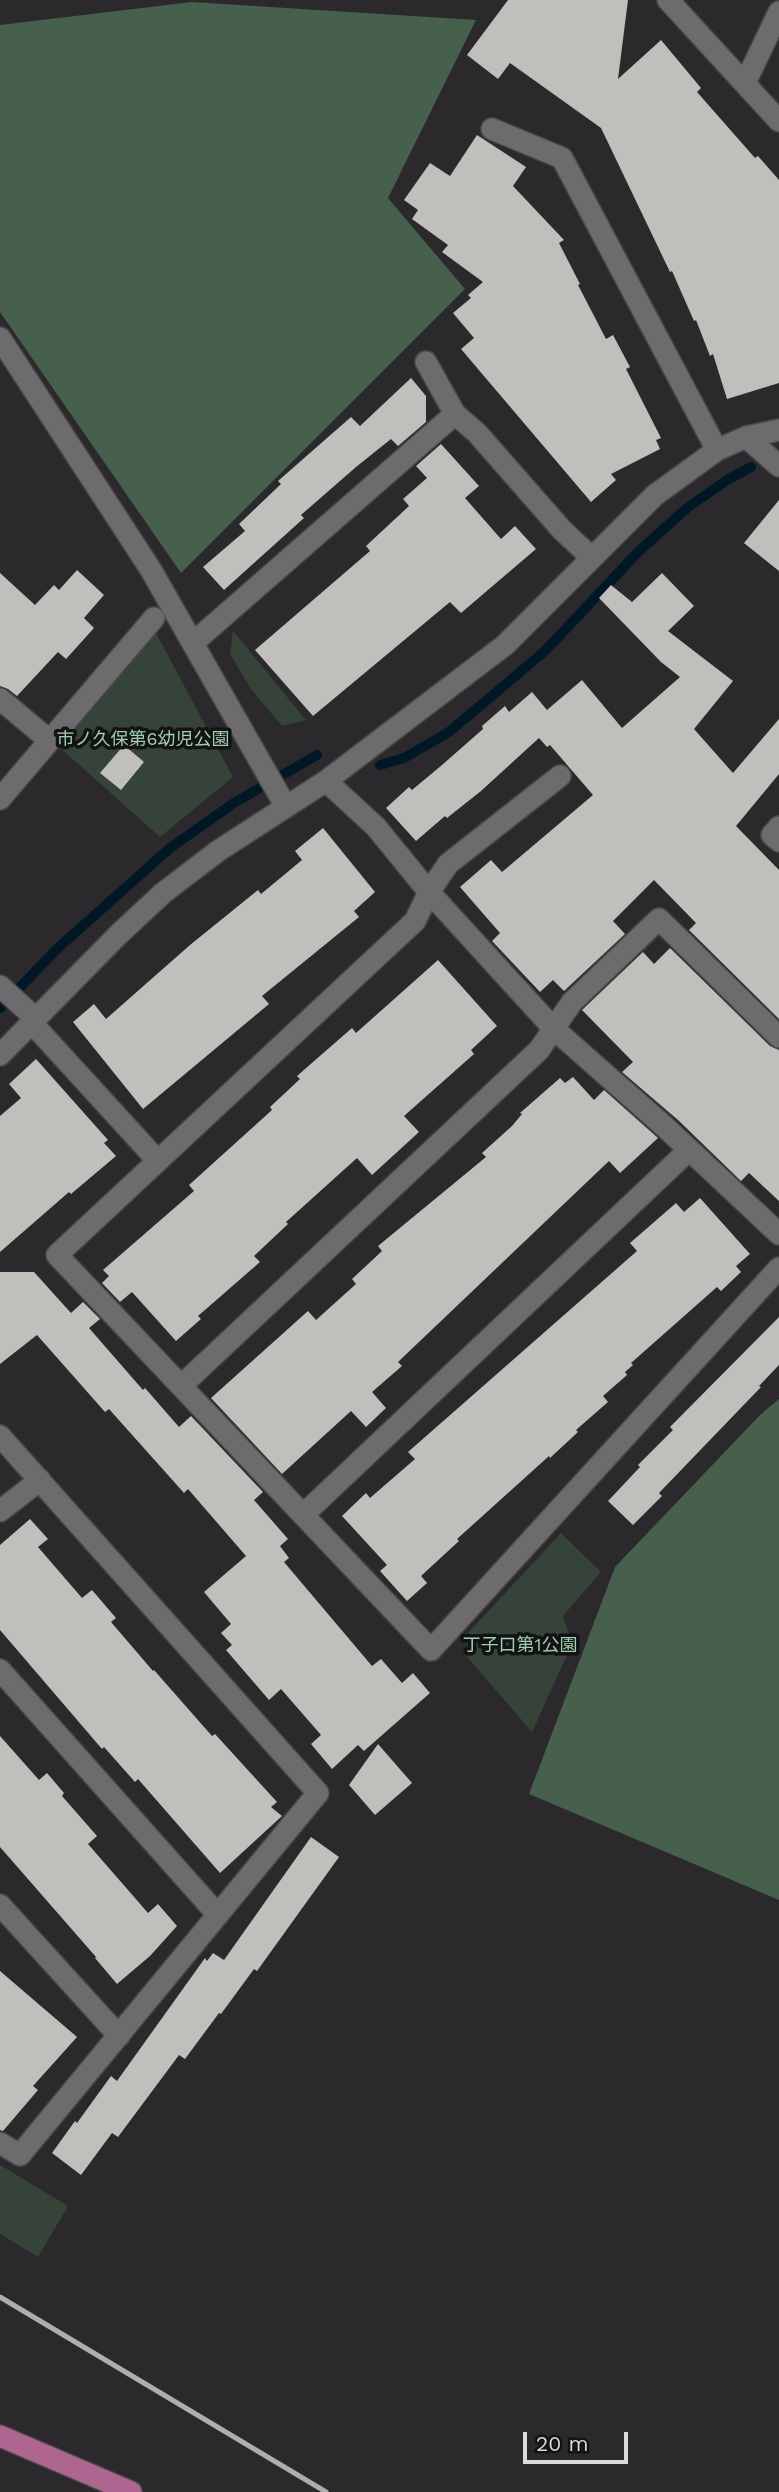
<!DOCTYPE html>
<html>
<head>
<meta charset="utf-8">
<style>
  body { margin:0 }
  #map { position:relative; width:779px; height:2492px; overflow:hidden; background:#2b292c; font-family:"Work Sans",sans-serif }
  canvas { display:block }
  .scale { position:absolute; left:523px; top:2432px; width:105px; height:32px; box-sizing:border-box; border:4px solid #dbdadc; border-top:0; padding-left:9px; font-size:21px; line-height:24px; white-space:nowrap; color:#dbdadc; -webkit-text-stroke:5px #131214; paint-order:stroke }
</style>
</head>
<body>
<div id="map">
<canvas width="779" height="2492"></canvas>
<div class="scale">20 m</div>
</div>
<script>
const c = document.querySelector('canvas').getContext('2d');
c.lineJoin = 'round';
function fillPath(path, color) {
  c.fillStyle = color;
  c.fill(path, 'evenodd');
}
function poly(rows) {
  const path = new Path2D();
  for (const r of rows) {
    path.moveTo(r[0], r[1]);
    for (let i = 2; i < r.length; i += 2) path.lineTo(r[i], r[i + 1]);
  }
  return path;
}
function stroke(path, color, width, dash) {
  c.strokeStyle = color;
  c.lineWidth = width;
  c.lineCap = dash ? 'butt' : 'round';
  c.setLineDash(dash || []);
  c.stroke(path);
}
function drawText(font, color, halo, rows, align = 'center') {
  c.font = font + ' "Work Sans","Noto Sans JP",sans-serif';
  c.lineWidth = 7;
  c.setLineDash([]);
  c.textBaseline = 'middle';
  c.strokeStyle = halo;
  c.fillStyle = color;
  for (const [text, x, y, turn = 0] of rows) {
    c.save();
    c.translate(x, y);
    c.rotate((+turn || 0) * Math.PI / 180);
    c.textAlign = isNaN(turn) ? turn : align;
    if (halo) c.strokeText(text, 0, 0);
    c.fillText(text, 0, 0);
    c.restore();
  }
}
const green = poly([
  [233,631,306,720,282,726,251,689,230,654],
  [156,633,233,777,160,837,58,746],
  [561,1533,601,1572,563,1616,572,1644,532,1732,467,1657,468,1633],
  [0,2165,68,2206,38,2257,0,2234]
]);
const forest = poly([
  [192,2,476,20,388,198,465,289,181,573,0,312,0,25],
  [779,1399,779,1900,529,1794,615,1567,761,1414]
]);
const stream = poly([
  [380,765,404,758,449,732,545,651,638,552,687,508,727,480,751,467],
  [0,1008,58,948,170,848,234,803,317,755]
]);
const building = poly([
  [508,0,628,0,618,79,661,40,701,88,697,92,755,158,758,156,779,180,779,383,727,399,713,354,710,356,696,320,694,321,672,271,670,272,601,128,510,63,498,79,467,55],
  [477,135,526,167,513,186,564,240,559,243,580,284,578,285,606,339,613,335,630,367,626,369,661,438,656,440,660,449,611,474,616,480,591,502,461,349,474,338,453,313,471,298,468,295,483,282,442,252,448,245,412,219,418,210,404,200,430,163,450,176],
  [411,378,426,396,426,422,398,446,391,439,356,467,301,515,304,518,224,590,203,567,245,531,239,524,281,484,278,481,351,417,360,426],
  [441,444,479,486,465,498,501,539,515,526,536,549,461,613,450,602,313,716,255,650,370,551,366,546,409,506,403,499,427,478,416,466],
  [779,500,779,571,744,543],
  [77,570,104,595,84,618,94,628,66,659,58,652,17,696,8,689,0,686,0,573,35,605,54,585,59,590],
  [662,573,694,606,668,631,733,681,694,729,733,773,779,719,779,774,736,826,779,870,779,1019,689,930,696,923,654,880,613,921,625,934,564,991,553,980,540,992,492,941,500,933,460,887,491,860,502,872,593,795,550,745,547,747,539,738,481,791,447,818,445,816,416,841,386,808,409,787,412,790,442,765,483,729,482,726,505,706,509,712,532,692,547,710,582,680,622,728,680,677,661,662,599,598,611,585,632,602],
  [124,745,144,762,121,790,100,773],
  [323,828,375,892,354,911,359,917,262,996,269,1004,143,1109,73,1022,94,1004,106,1019,190,945,258,890,261,894,302,860,295,851],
  [670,948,770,1046,779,1050,779,1201,749,1173,741,1181,678,1120,622,1072,633,1062,582,1010,643,952,654,964],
  [438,960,497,1026,471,1050,474,1054,404,1116,419,1132,372,1175,357,1158,286,1222,288,1224,254,1256,260,1262,198,1316,201,1319,176,1341,132,1292,120,1302,102,1283,109,1276,103,1270,194,1191,189,1185,272,1110,270,1107,300,1079,297,1076,352,1028,356,1033],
  [36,1059,108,1140,104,1143,116,1156,71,1194,69,1192,0,1252,0,1116,21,1098,9,1084],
  [573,1077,594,1100,604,1090,658,1138,620,1173,609,1161,398,1362,402,1366,372,1392,386,1408,366,1427,351,1411,282,1474,211,1398,308,1311,316,1320,356,1284,352,1279,382,1251,378,1246,486,1157,482,1153,512,1126,522,1114,520,1113,560,1078,565,1083],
  [700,1198,750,1254,736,1266,741,1272,721,1291,717,1287,631,1363,633,1365,625,1372,627,1375,603,1396,608,1402,576,1430,578,1432,550,1458,549,1456,457,1539,459,1541,421,1576,427,1583,407,1601,380,1571,387,1565,342,1516,366,1493,370,1498,415,1459,408,1452,637,1251,630,1243,676,1203,684,1212],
  [0,1272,34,1272,71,1313,83,1302,100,1319,89,1328,143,1390,145,1388,179,1427,191,1416,263,1492,254,1500,288,1539,280,1546,289,1558,284,1562,372,1666,381,1659,402,1683,413,1673,430,1693,364,1751,358,1745,332,1769,311,1744,321,1735,281,1689,269,1700,226,1650,232,1645,221,1633,231,1624,204,1592,246,1556,188,1489,184,1493,109,1409,105,1412,37,1335,0,1364],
  [779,1317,779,1365,759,1386,761,1387,659,1493,662,1496,633,1525,608,1501,640,1467,638,1465,673,1430,670,1427],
  [30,1519,48,1539,38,1547,82,1598,92,1590,116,1618,111,1622,153,1671,154,1670,212,1736,215,1734,277,1802,271,1807,282,1816,220,1873,138,1779,135,1782,104,1747,102,1749,0,1630,0,1545],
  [0,1736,39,1780,47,1773,64,1793,62,1796,97,1836,88,1844,148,1913,158,1904,177,1926,150,1956,117,1984,95,1958,96,1957,0,1847],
  [378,1744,412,1783,375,1815,349,1785],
  [311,1837,339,1857,257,1971,254,1969,221,2014,219,2013,185,2059,179,2055,118,2137,112,2133,81,2175,52,2153,75,2121,77,2123,111,2076,117,2081,205,1958,207,1961,213,1953,224,1960],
  [0,1971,77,2037,33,2086,38,2090,3,2131,0,2130]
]);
const minor = poly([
  [668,0,779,121],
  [745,83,779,12],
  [492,129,562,158,717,450],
  [0,338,151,570,286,807],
  [426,362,455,414],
  [746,437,779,466],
  [194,642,455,414,477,433,562,530,592,558],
  [0,699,49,740],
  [560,776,448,864,429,892,415,921,57,1255,431,1650,779,1268],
  [326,781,376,827,429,892,554,1029,664,1126,779,1234],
  [0,799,154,618],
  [779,827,772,835,779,841],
  [0,986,35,1018],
  [31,1022,157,1160],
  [0,1055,119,934,163,893,218,851,326,781,505,645,655,495,717,450,746,437,779,430],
  [181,1386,539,1050,572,1002,659,919,779,1037],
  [0,1436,318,1793,20,2155,0,2143],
  [0,1511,40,1480],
  [303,1515,689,1150],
  [0,1670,218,1915],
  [0,1905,119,2036]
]);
const major = poly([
  [0,2436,131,2492]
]);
const rail = poly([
  [0,2297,326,2492]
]);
const parkNames = [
  ["市ノ久保第6幼児公園",143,740],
  ["丁子口第1公園",520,1646]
];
fillPath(green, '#354338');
fillPath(forest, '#475f4d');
stroke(stream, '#001825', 10);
fillPath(building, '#c1bfbc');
stroke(minor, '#484648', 24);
stroke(major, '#484648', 24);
stroke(minor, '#6d6b6d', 21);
stroke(major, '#ae658f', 21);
stroke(rail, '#afadb0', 5);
drawText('18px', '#9fceaa', '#131214', parkNames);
</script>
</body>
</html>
